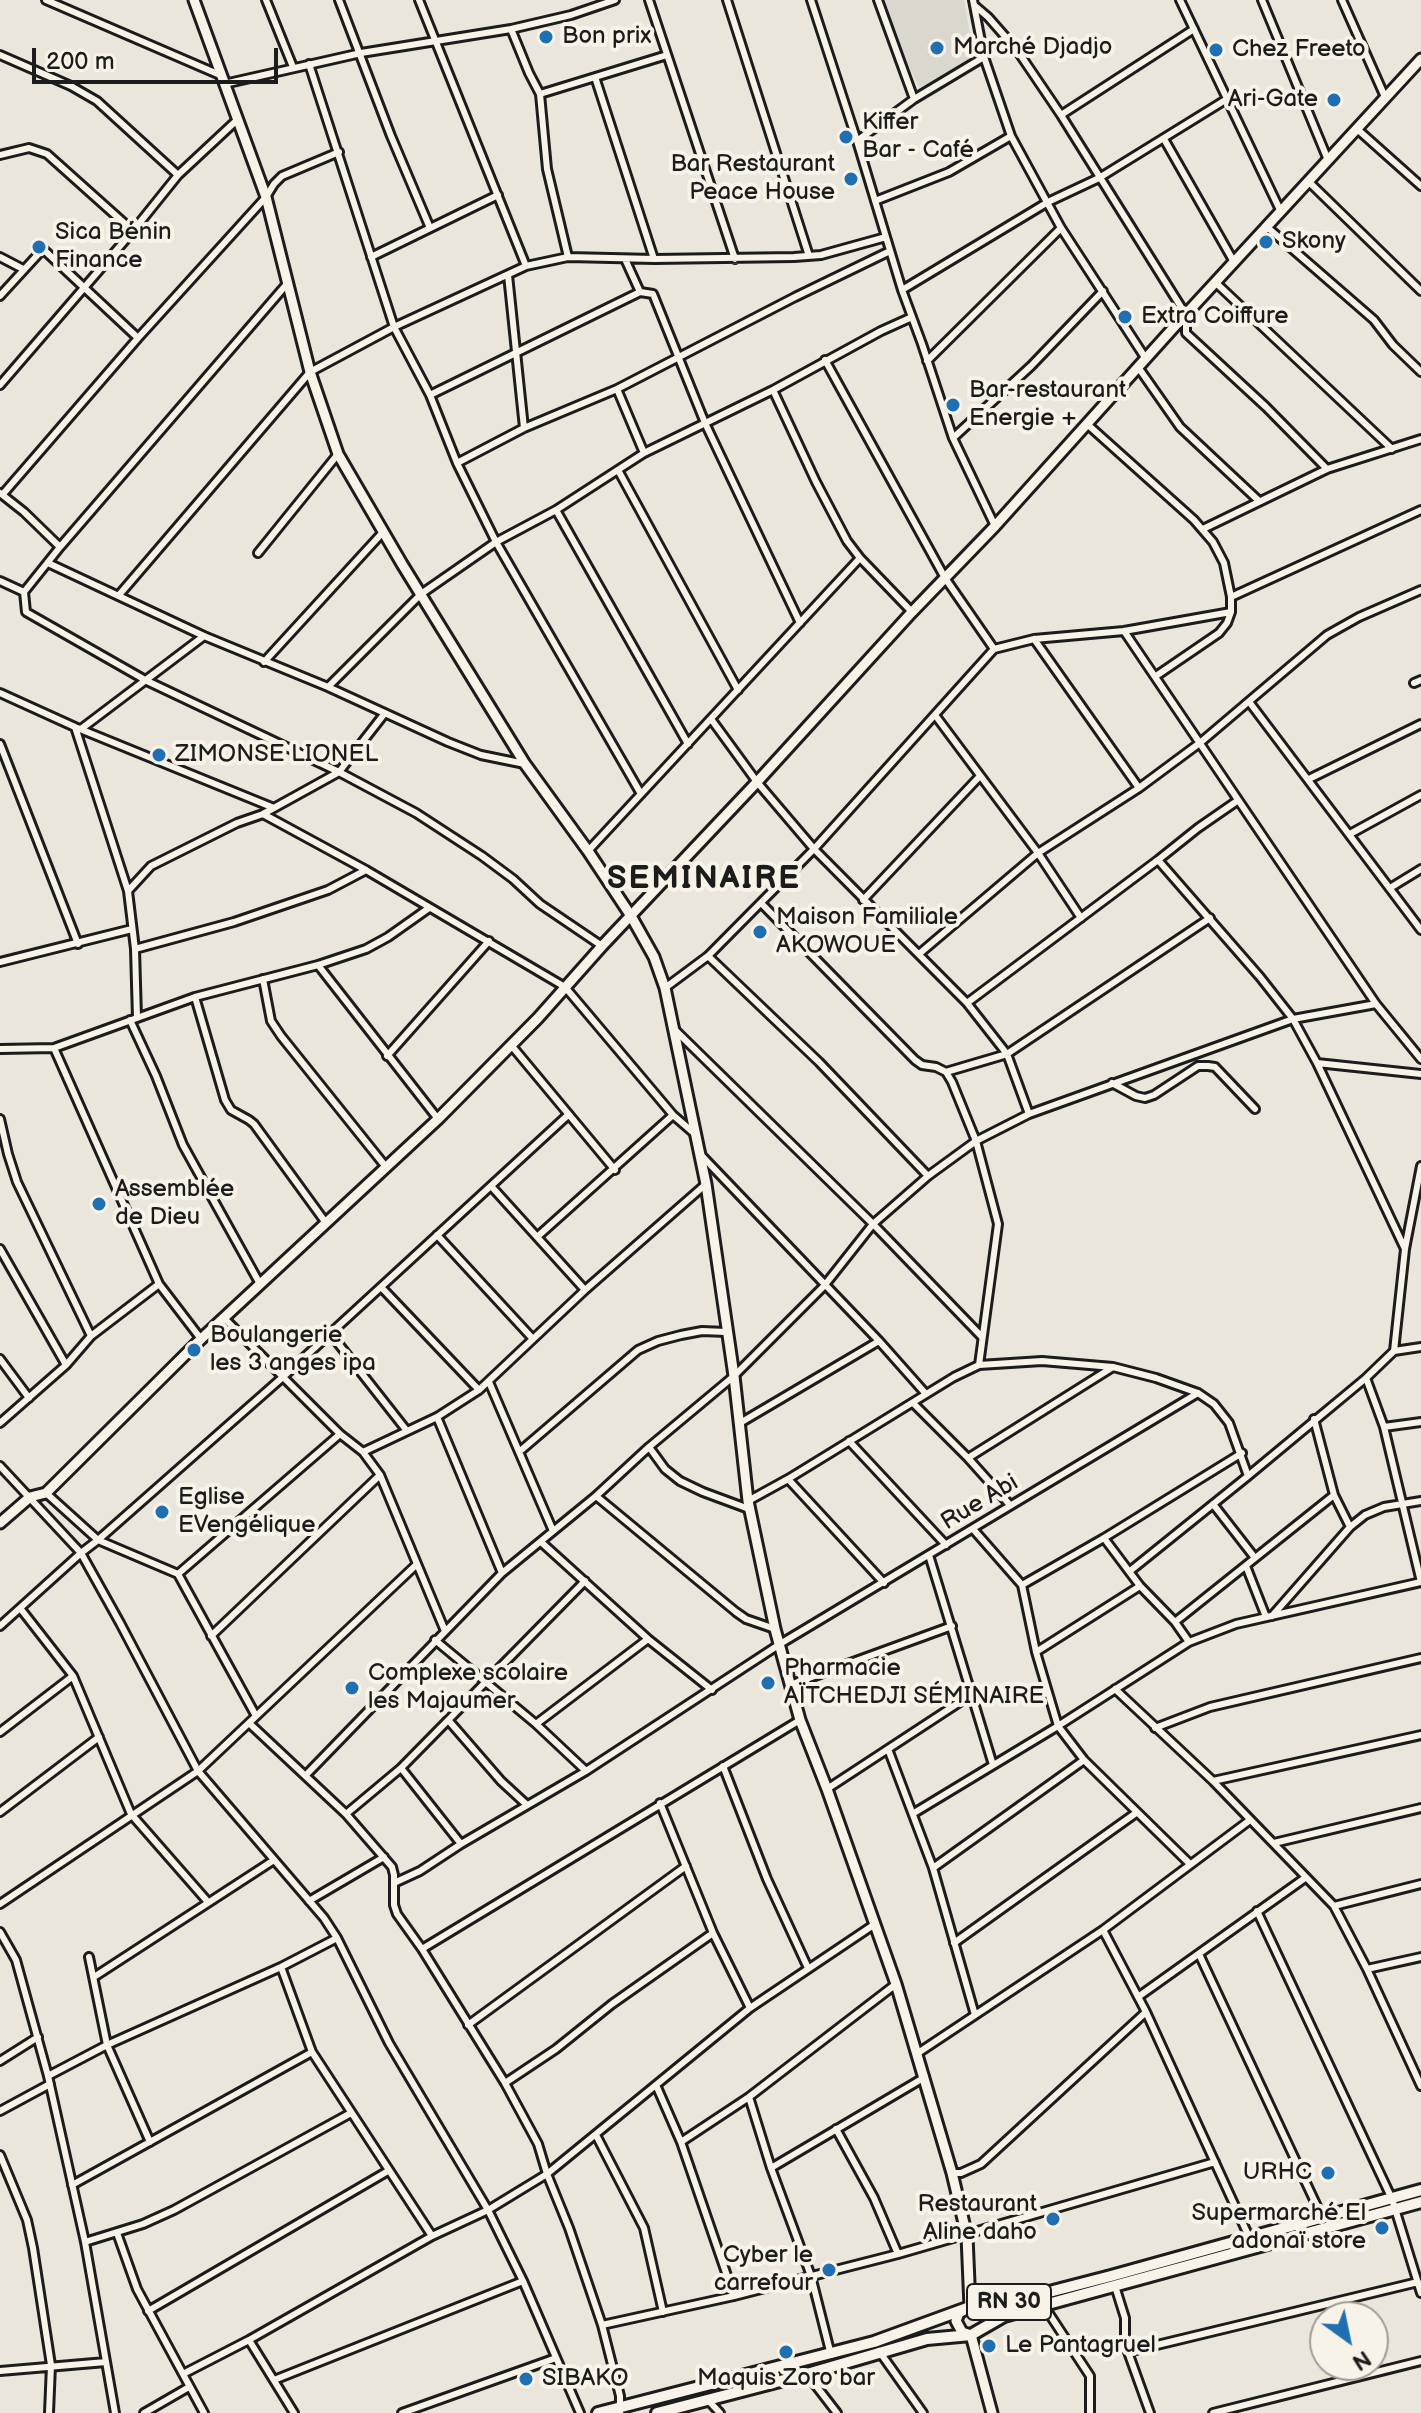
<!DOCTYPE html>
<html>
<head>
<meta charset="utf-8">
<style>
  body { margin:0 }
  #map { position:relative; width:1421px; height:2413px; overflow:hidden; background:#eae6dc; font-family:"Balsamiq Sans",sans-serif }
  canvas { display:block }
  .north { position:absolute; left:1309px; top:2301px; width:80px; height:80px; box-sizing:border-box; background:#f7f3e8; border:2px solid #9f9d96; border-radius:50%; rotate:147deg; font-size:22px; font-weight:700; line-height:32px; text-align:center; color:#1c1c1c }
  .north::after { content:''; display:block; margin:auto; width:28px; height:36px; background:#1f6fb2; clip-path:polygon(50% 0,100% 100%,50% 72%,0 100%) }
  .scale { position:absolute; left:32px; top:48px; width:246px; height:36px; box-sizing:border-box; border:4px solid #1c1c1c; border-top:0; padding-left:10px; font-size:24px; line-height:28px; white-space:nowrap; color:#1c1c1c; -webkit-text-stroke:6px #f7f3e8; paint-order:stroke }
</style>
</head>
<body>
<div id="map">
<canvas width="1421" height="2413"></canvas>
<div class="north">N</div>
<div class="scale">200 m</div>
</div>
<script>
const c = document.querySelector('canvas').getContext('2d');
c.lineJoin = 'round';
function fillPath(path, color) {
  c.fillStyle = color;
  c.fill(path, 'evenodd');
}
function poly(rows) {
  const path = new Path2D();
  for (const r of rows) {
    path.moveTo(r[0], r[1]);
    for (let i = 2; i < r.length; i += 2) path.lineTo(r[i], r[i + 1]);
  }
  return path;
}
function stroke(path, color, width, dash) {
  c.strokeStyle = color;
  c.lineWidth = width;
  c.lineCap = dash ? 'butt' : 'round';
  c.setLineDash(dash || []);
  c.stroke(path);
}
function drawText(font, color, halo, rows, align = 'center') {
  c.font = font + ' "Balsamiq Sans",sans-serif';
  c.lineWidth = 8;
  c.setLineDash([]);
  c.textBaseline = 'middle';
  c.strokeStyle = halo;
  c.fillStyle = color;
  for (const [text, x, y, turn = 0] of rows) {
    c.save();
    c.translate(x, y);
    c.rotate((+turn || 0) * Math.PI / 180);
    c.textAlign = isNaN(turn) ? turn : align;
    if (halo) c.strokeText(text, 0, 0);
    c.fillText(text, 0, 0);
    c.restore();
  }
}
const built = poly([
  [882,0,964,0,974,57,969,63,932,83,919,87,904,58]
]);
const street = poly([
  [46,0,220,75],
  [266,0,293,67],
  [339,0,391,136,430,228],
  [419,0,526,266],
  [649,0,735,259],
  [727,0,809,256],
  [811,0,857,141],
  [878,0,914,99],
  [973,0,984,57,1011,136,1061,228,1146,359],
  [1180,0,1281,212],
  [1262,0,1328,160],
  [1342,0,1385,97],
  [974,5,988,17,1017,50,1061,115,1186,315,1186,333,1266,407,1327,469],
  [511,29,529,73,540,94,547,169,568,257],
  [0,55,71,86,97,101,178,175],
  [984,57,914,99,857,141,902,290,922,344,953,438,995,526],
  [309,64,394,327,430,395,457,463,496,542,641,794],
  [595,77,654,259],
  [224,84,361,53,511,29,571,15,615,0],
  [540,94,667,55],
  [1061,115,1194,29],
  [1356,128,1421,186],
  [1164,139,1234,262],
  [0,155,29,148,47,154,133,231],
  [1308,181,1421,291],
  [875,201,949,172,1011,136],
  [1267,227,1374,320,1393,345,1421,372],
  [0,257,23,269],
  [371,257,498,195],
  [508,275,524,428],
  [1215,282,1392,449],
  [286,285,60,547,24,592,26,612,147,681,339,772,416,813,482,856,513,879,540,904,602,946],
  [902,290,1048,202,1099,178,1227,99],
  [640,292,653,294,705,423,800,623],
  [0,296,43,249,138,338],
  [825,360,945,578,994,649],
  [927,361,1061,228],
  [1138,367,1180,427,1259,501],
  [0,385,133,231,178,175,237,120],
  [617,389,644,453],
  [773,390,816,482,847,541,860,558,912,612],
  [430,395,640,292,625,259],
  [1087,424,1194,520,1213,542,1224,563,1231,597,1231,612,1227,623,1219,633,1156,676],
  [953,438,1031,366,1103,291],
  [457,463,524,428,617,389,795,297,890,251],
  [618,470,738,690],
  [0,493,24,512,60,547],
  [3,494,138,338,266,197,274,184,282,176,339,152],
  [556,510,688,744],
  [1203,529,1327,469,1421,439],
  [258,553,338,454],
  [48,563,204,636,328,687,448,742,481,755,525,764],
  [0,581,24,592],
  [119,595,310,372,394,327,526,266,568,257,654,259,794,257,821,255,886,237],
  [1231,597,1421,510],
  [1124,631,1376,1004,1421,1059],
  [1034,639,1139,788],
  [264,662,384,531],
  [1414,683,1421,680],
  [328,687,421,594,496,542,556,510,644,453,773,390,881,331,912,317],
  [0,693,75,727,274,808],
  [1250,703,1421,930],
  [935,715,1038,853,1081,918],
  [711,719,757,782,814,849,967,1003,1007,1054,1029,1114],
  [75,727,128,891,135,949,137,1018],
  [81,729,204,636],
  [0,744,78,944],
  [1309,779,1421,724],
  [263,814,366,870,565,987,673,1115,695,1134],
  [1350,834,1421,795],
  [588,851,860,558],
  [1158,860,1260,977,1293,1019,1317,1063,1405,1249],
  [1390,888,1421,869],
  [128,891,151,866,237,823,263,814,339,772,385,713],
  [863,900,980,776],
  [135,949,234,922,328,890,366,870],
  [919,954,1038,853,1139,788,1201,742,1327,635,1359,617,1421,590],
  [708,956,819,1062,928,1176],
  [0,962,132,929],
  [318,965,438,1119],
  [263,979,271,1021,281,1036,386,1167],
  [665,988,708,956,814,849,994,649,1034,639,1124,631,1231,612],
  [195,997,225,1100,231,1110,249,1120,254,1124,326,1223],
  [967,1003,1158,860,1198,828,1237,801],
  [130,1020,156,1076,183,1145,260,1284],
  [674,1029,873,1224,982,1337],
  [511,1045,615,1170],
  [54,1048,159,1284,201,1339],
  [0,1049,54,1048,195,997,318,965,366,949,388,937,429,908],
  [387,1056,489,941],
  [1317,1063,1421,1074],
  [946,1072,1007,1054,1210,918],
  [1112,1083,1136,1096,1145,1098,1154,1095,1198,1066,1208,1066,1215,1067,1255,1109],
  [0,1119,8,1154,17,1182,91,1336],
  [702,1156,879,1341,926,1394],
  [491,1186,585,1290],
  [437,1235,533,1339],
  [537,1237,673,1115],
  [0,1249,66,1365],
  [381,1287,479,1390],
  [224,1318,340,1434,363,1452,380,1475,445,1631],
  [330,1333,407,1431],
  [1394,1351,1405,1249,1421,1166],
  [0,1359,29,1398],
  [979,1365,1042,1361,1113,1367,1156,1378,1198,1393,1214,1404,1229,1423,1248,1476],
  [1366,1378,1384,1427,1421,1582],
  [489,1382,553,1531],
  [913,1403,968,1458,1010,1505],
  [437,1417,502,1573],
  [1314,1419,1334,1495,1350,1527],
  [0,1423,66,1365,91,1336,159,1284],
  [740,1423,879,1341],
  [1384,1427,1421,1422],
  [849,1441,946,1545],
  [649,1447,665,1469,680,1481,703,1492,749,1509],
  [363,1452,437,1417,479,1390,585,1290,706,1184],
  [519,1452,638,1350,658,1341,681,1335,702,1331,726,1332],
  [968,1458,1113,1367],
  [0,1466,81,1553,120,1623,198,1771,324,1918,337,1938,389,2043,488,2210,523,2281,580,2413],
  [788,1479,884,1583],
  [46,1493,98,1540,178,1574,256,1716],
  [596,1496,736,1612,746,1619,775,1629],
  [748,1501,788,1479,954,1377,979,1365,998,1224,976,1141,952,1082,946,1072,936,1067,922,1065,915,1060,761,903],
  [1213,1504,1255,1558],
  [973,1529,1022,1585,1036,1652,1058,1726,1084,1760,1190,1864],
  [1104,1538,1140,1586,1175,1622,1189,1642],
  [541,1542,648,1639,712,1690],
  [929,1555,993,1765],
  [1246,1566,1266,1617],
  [1130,1571,1248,1476,1366,1378,1394,1351,1421,1347],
  [178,1574,340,1434],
  [1022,1585,1104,1538,1242,1453],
  [20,1608,73,1676,131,1814,208,1902],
  [1272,1616,1350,1527,1365,1515,1384,1507,1421,1501],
  [1175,1622,1334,1495],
  [0,1626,81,1553,98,1540,284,1376,568,1115],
  [211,1636,380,1475],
  [435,1640,536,1724,586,1771],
  [1036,1652,1140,1586],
  [790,1685,952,1626],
  [1115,1689,1213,1781,1334,1906,1367,1969,1421,2086],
  [449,1721,501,1781,527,1805],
  [249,1723,346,1814,392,1867,394,1875,394,1905,397,1914,422,1949,505,2083,538,2144,547,2174,569,2228,602,2325,620,2396,620,2413],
  [536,1724,648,1639],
  [1155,1728,1210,1707,1421,1658],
  [0,1732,73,1676],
  [888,1749,933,1868,975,2015],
  [723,1766,767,1879,808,1968],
  [401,1768,461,1844],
  [306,1775,502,1573,596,1496,649,1447,734,1376,824,1286,873,1224,928,1176,976,1141,1029,1114,1293,1019,1376,1004],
  [1213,1781,1421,1735],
  [827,1789,972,1694],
  [660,1803,713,1933,750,2008],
  [0,1812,99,1737],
  [914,1813,1058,1726,1189,1642,1236,1624,1421,1582],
  [346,1814,401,1768,585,1581],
  [1274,1843,1421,1808],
  [933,1868,1084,1760],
  [394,1883,420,1871,461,1844,586,1771,780,1644,1198,1393],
  [309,1901,384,1857],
  [0,1904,198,1771,416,1565],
  [1334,1906,1421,1884],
  [1257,1911,1392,2199,1421,2293],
  [1103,1930,1146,2012,1250,2239],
  [0,1932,16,1960,48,2076,85,2242,115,2413],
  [954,1943,1136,1813],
  [422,1949,800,1720],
  [1199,1954,1322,2217],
  [89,1957,107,2045,150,2142],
  [281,1967,312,2052,432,2236],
  [1367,1969,1421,1957],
  [94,1977,274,1860],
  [1138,1997,1305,1878],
  [468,2025,686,1866],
  [918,2053,1103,1930,1250,1820],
  [0,2061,38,2037],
  [48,2076,107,2045,281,1967,337,1938],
  [505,2083,556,2049,612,2004,713,1933],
  [656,2085,681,2142,734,2296],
  [749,2097,771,2168,811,2276,831,2355],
  [0,2111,50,2084],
  [836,2129,874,2198,898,2254],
  [596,2135,644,2228,663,2312],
  [681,2142,749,2097,896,1984],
  [0,2155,27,2220,33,2248,51,2365,49,2413],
  [771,2168,925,2077],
  [952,2173,961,2173,981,2164,1146,2012],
  [72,2185,312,2052],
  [117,2233,137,2289,204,2413],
  [85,2242,143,2224,174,2210,351,2113],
  [1115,2286,1125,2318,1125,2342,1128,2352,1150,2413],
  [1044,2306,1090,2376,1090,2413],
  [148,2311,388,2171],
  [602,2325,734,2296,898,2254,1215,2162],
  [249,2340,294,2413],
  [879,2351,923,2413],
  [1128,2352,1418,2282],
  [0,2371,106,2362],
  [183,2374,249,2340,432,2236,488,2210,547,2174,750,2008,875,1924],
  [807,2374,837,2413],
  [274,2380,523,2281],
  [707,2399,720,2413],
  [144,2413,189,2387],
  [402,2413,556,2358],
  [1213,2413,1421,2361]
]);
const secondary = poly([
  [194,0,266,197,310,372,338,454,402,564,525,764,588,851,631,916,654,957,665,988,706,1184,734,1376,748,1501,775,1629,800,1720,827,1789,896,1984,952,2173,967,2236,970,2307,959,2313,956,2321,962,2332,971,2335,992,2413],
  [0,1523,30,1497,46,1493,201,1339,438,1119,538,1018,602,946,757,782,912,612,995,526,1175,326,1421,59]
]);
const primary = poly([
  [598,2413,874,2342,970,2307,999,2305,1111,2276,1421,2190],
  [657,2413,807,2374,927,2339,971,2335,1004,2316,1421,2202]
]);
const markers = [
  [546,37,8,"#1f6fb2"],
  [937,48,8,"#1f6fb2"],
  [1216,50,8,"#1f6fb2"],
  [1334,100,8,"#1f6fb2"],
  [846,137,8,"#1f6fb2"],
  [851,179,8,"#1f6fb2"],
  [1266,242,8,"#1f6fb2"],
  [39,247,8,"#1f6fb2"],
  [1125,317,8,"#1f6fb2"],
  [953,405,8,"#1f6fb2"],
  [159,755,8,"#1f6fb2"],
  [760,932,8,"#1f6fb2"],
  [99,1204,8,"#1f6fb2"],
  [194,1350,8,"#1f6fb2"],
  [162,1512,8,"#1f6fb2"],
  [768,1683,8,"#1f6fb2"],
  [352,1688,8,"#1f6fb2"],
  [1328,2173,8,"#1f6fb2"],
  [1053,2219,8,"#1f6fb2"],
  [1382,2228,8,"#1f6fb2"],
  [829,2270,8,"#1f6fb2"],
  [989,2346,8,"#1f6fb2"],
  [786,2352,8,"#1f6fb2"],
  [526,2379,8,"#1f6fb2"]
];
const shields = [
  [1009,2302,84]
];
const shieldNames = [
  ["RN 30",1009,2302]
];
const poiNames = [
  ["Bon prix",562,37],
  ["Marché Djadjo",953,48],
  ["Chez Freeto",1232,50],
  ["Ari-Gate",1318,100,"right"],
  ["Kiffer",862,123],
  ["Bar - Café",862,151],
  ["Bar Restaurant",835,165,"right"],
  ["Peace House",835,193,"right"],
  ["Sica Bénin",55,233],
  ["Finance",55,261],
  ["Skony",1282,242],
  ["Extra Coiffure",1141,317],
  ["Bar-restaurant",969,391],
  ["Energie +",969,419],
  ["ZIMONSE LIONEL",175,755],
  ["Maison Familiale",776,918],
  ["AKOWOUE",776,946],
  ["Assemblée",115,1190],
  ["de Dieu",115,1218],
  ["Boulangerie",210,1336],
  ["les 3 anges ipa",210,1364],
  ["Eglise",178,1498],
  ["EVengélique",178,1526],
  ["Pharmacie",784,1669],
  ["AÏTCHEDJI SÉMINAIRE",784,1697],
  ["Complexe scolaire",368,1674],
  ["les Majaumer",368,1702],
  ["URHC",1312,2173,"right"],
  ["Restaurant",1037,2205,"right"],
  ["Aline daho",1037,2233,"right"],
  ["Supermarché El",1366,2214,"right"],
  ["adonaï store",1366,2242,"right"],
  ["Cyber le",813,2256,"right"],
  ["carrefour",813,2284,"right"],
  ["Le Pantagruel",1005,2346],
  ["SIBAKO",542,2379],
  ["Maquis Zoro bar",786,2379,"center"]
];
const streetNames = [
  ["Rue Abi",980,1503,-31]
];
const districtNames = [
  ["SEMINAIRE",704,880]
];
fillPath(built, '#dad7ce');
stroke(street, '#1c1c1c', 12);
stroke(secondary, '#1c1c1c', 15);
stroke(primary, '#1c1c1c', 16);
stroke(street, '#f7f3e8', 6);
stroke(secondary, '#f7f3e8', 9);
stroke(primary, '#f7f3e8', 10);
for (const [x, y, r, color] of markers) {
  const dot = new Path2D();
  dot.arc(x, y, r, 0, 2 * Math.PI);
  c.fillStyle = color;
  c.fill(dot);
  stroke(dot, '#f7f3e8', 3);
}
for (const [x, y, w] of shields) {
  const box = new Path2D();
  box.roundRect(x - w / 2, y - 18, w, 36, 6);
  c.fillStyle = '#f7f3e8';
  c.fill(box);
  stroke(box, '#1c1c1c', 2);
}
drawText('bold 22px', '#1c1c1c', null, shieldNames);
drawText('24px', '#1c1c1c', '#f7f3e8', poiNames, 'left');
drawText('24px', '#1c1c1c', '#f7f3e8', streetNames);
c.letterSpacing = '2px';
drawText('bold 32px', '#1c1c1c', '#f7f3e8', districtNames);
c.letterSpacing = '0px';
</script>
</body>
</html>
